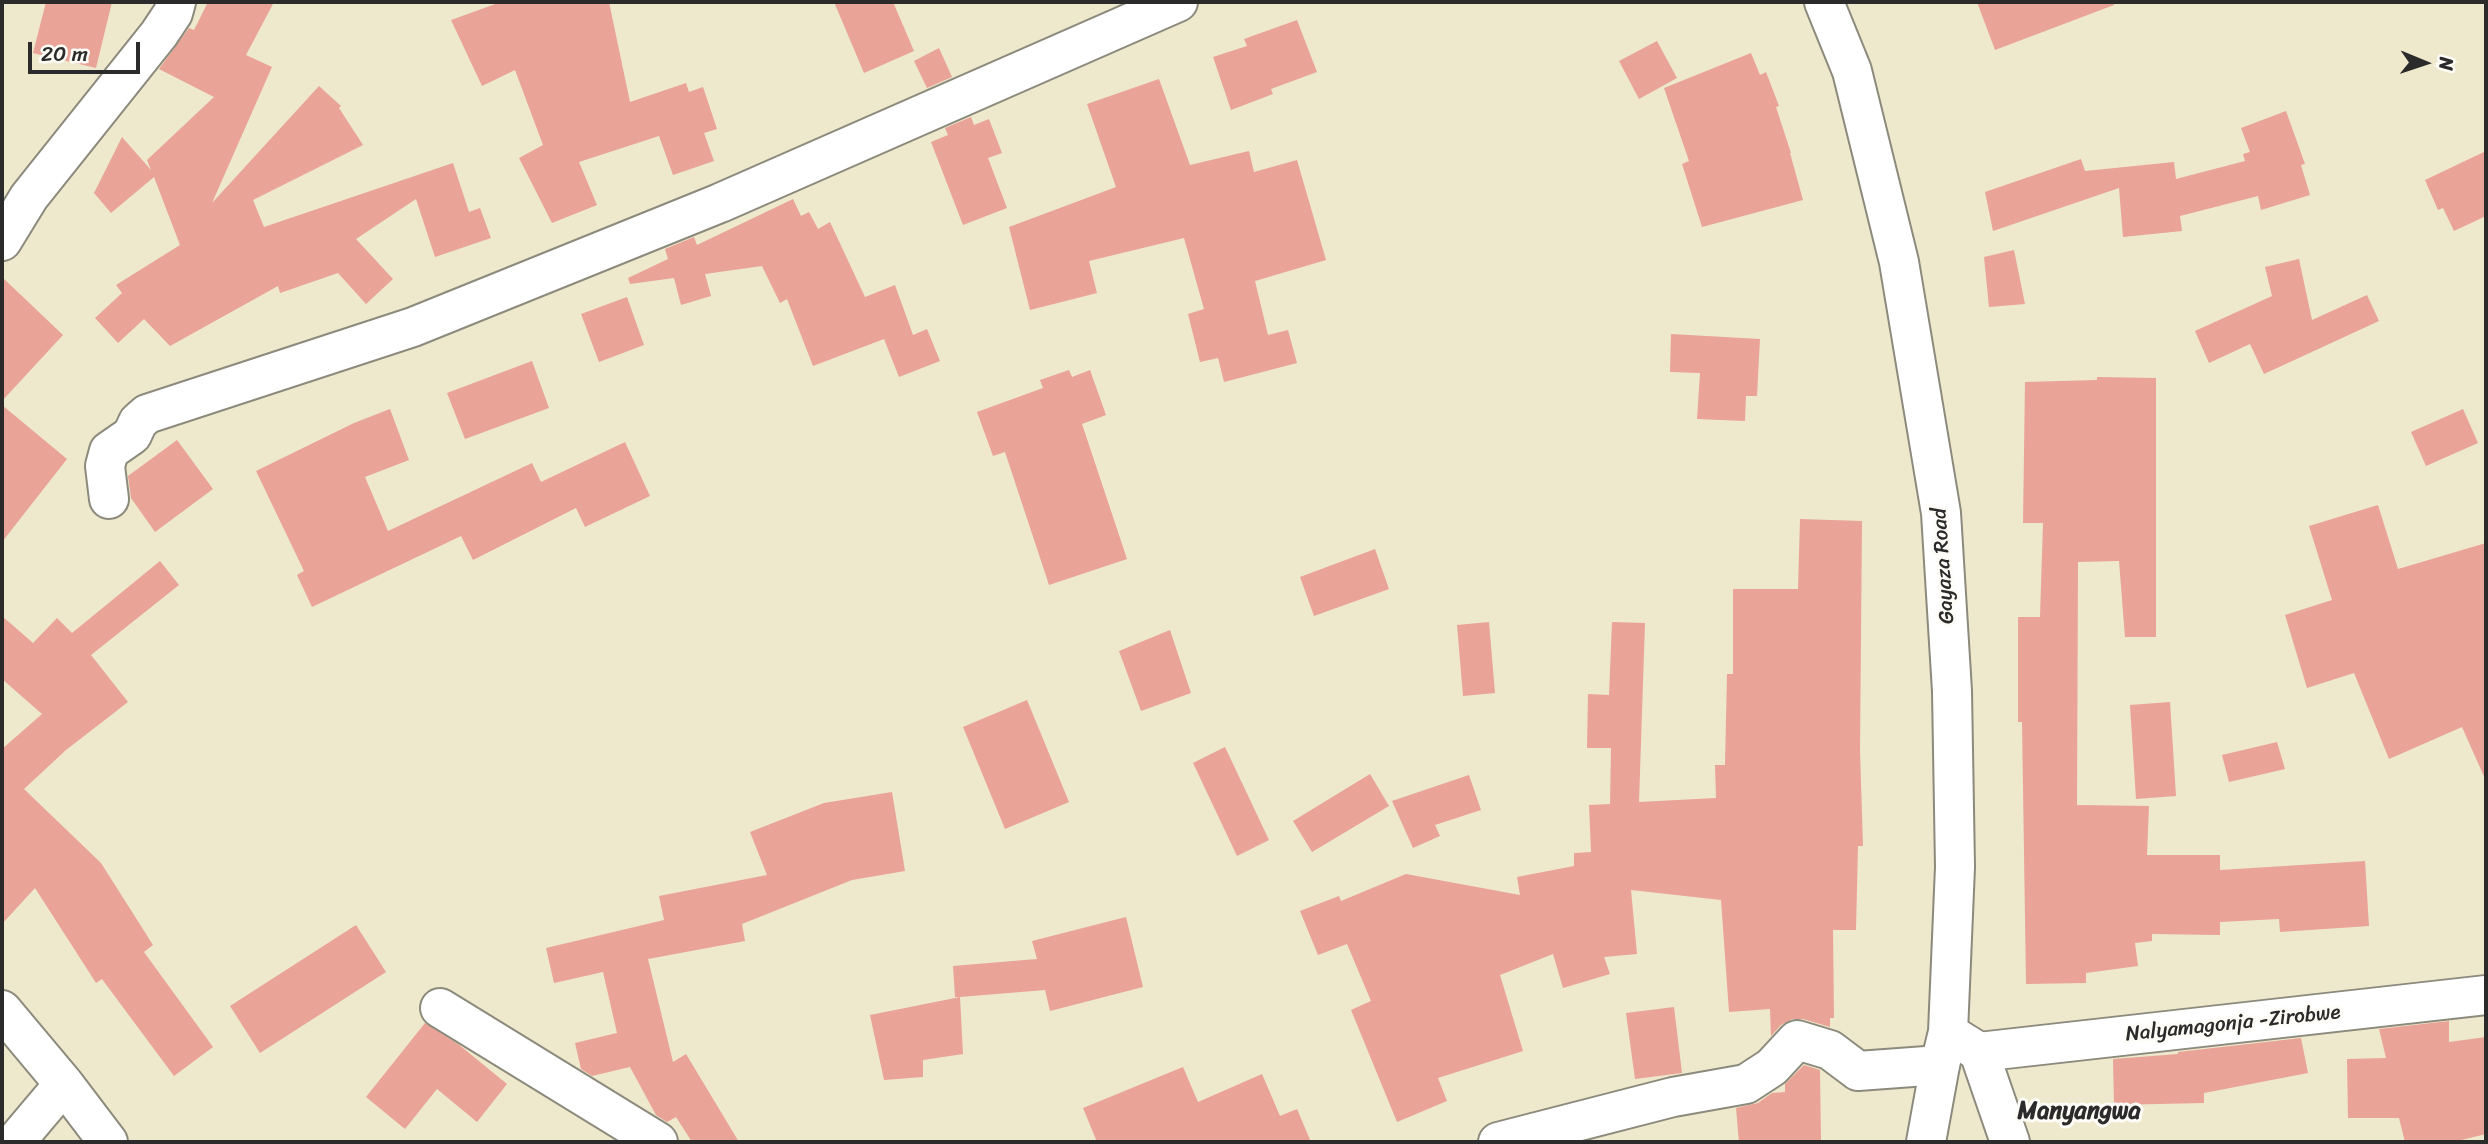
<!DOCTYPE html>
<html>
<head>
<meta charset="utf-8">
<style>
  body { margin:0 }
  #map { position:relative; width:2488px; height:1144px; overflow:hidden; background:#eee8cd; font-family:Sriracha,sans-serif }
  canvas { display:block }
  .frame { position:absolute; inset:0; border:4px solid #2b2b2b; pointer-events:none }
  .north { position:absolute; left:2390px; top:28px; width:70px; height:70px; -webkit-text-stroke:5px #fdfcf7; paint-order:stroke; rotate:92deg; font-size:19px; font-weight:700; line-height:28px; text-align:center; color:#2b2b2b }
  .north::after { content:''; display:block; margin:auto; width:24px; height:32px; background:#2b2b2b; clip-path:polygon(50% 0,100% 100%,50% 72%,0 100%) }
  .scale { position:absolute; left:28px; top:42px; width:112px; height:32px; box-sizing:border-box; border:4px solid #2b2b2b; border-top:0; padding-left:9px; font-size:21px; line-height:24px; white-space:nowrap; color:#2b2b2b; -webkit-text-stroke:5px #fdfcf7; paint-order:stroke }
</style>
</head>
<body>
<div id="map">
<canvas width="2488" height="1144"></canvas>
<div class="frame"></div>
<div class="north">N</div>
<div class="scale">20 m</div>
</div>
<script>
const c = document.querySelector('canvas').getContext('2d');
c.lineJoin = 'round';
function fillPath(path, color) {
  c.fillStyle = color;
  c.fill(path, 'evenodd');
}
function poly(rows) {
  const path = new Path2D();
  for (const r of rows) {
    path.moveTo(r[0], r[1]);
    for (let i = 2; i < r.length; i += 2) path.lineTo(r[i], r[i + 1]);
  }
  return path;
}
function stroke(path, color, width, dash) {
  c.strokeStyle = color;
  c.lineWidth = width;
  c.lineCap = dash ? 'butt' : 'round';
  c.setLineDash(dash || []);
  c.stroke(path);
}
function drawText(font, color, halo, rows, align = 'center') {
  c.font = font + ' Sriracha,sans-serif';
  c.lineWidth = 6;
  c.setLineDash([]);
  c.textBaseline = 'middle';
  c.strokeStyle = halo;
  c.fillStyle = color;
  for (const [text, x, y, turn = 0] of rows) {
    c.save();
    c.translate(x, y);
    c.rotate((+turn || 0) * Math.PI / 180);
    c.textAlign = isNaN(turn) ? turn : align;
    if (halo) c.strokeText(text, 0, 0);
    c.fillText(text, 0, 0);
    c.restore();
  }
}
const building = poly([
  [46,2,112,2,96,68,33,53],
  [208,2,274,2,246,55,272,67,212,203,319,86,341,106,339,108,363,145,253,200,264,227,453,163,469,212,480,208,491,238,435,257,416,199,356,239,393,279,366,304,338,273,280,293,278,286,170,346,144,319,118,343,95,318,122,293,116,285,180,245,154,177,111,213,94,193,122,137,151,170,147,160,214,97,159,69,189,28,194,30],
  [501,2,609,2,630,102,686,83,689,92,703,87,717,129,704,133,714,161,673,175,659,136,579,162,597,205,552,223,519,158,543,145,515,70,482,86,451,20],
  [834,2,893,2,914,51,864,73],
  [1977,2,2114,2,2114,5,1995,50],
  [1297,20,1317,72,1271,89,1273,94,1231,110,1213,57,1247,46,1244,39],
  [1657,41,1677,78,1639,99,1619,61],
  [939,48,952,77,927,88,914,61],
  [1751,53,1760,75,1766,72,1779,106,1776,107,1791,153,1790,153,1803,200,1702,227,1682,164,1689,161,1664,88],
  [1159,79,1190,165,1249,151,1254,172,1297,160,1326,260,1255,281,1268,335,1288,330,1297,363,1224,382,1218,358,1200,362,1188,314,1204,309,1184,238,1089,261,1097,293,1030,310,1009,227,1116,187,1087,104],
  [2286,111,2305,164,2301,165,2310,195,2261,210,2258,196,2180,216,2182,231,2123,237,2119,188,1993,231,1985,192,2081,159,2085,171,2174,162,2176,179,2245,161,2243,154,2250,152,2241,128],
  [971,117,974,125,989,119,1002,153,988,158,1007,208,963,225,931,142,948,135,945,128],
  [2486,151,2486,216,2454,231,2443,208,2438,210,2425,180],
  [793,199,801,216,809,212,818,229,830,222,865,297,895,285,913,335,927,329,940,361,899,377,884,339,813,366,787,299,780,303,762,266,705,274,711,296,681,305,674,278,630,284,628,278,668,259,665,249,694,237,697,245],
  [2014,250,2025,304,1989,307,1984,257],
  [2299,259,2312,320,2367,295,2379,321,2264,374,2250,344,2209,363,2195,331,2272,296,2265,267],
  [2,277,63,335,2,401],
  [627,297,644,345,599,362,581,314],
  [1671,334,1760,339,1757,396,1746,396,1745,421,1697,419,1700,373,1670,372],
  [532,361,549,408,465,439,447,393],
  [1069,370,1072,377,1090,370,1106,415,1082,424,1127,559,1049,585,1005,452,993,456,977,412,1043,388,1040,380],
  [2097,377,2156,378,2156,637,2125,637,2119,561,2078,562,2077,805,2149,806,2147,855,2220,855,2220,870,2365,861,2369,926,2280,932,2279,919,2220,922,2220,935,2152,934,2152,941,2135,943,2138,966,2086,973,2086,983,2026,984,2022,722,2018,722,2018,617,2040,617,2043,523,2023,523,2025,382,2097,380],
  [2,405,67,459,2,542],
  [390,409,409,460,365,477,388,531,532,463,541,482,625,442,650,496,585,527,576,508,473,560,461,536,312,607,297,575,304,571,256,471,354,423],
  [2463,409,2478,443,2426,466,2411,432],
  [177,440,213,489,155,532,131,498,128,476],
  [2378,505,2398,569,2486,543,2486,781,2462,727,2389,759,2354,673,2307,688,2285,615,2332,600,2309,526],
  [1800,519,1862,521,1860,751,1863,846,1858,846,1856,930,1833,930,1834,1018,1830,1018,1830,1027,1803,1019,1792,1019,1781,1025,1771,1036,1770,1009,1729,1012,1721,900,1631,890,1637,954,1604,957,1610,974,1563,988,1553,954,1500,975,1523,1051,1438,1078,1447,1101,1397,1122,1351,1010,1371,1001,1347,944,1318,955,1300,911,1339,896,1341,901,1406,874,1520,895,1517,877,1574,866,1574,853,1591,852,1589,805,1610,804,1611,748,1587,748,1588,694,1609,695,1612,622,1645,623,1639,802,1716,798,1715,765,1725,765,1727,674,1733,674,1733,589,1798,589],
  [1375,549,1389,589,1314,616,1300,577],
  [160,561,179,585,91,655,128,702,66,750,24,789,101,863,153,945,144,952,213,1047,174,1076,102,979,96,983,35,888,2,924,2,749,42,714,2,679,2,616,33,643,57,618,72,633],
  [1489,622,1495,693,1463,696,1457,625],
  [1170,630,1191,693,1141,711,1119,651],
  [1027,700,1069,802,1005,829,963,727],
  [2170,702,2176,796,2136,799,2130,705],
  [2277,742,2285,769,2229,782,2222,755],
  [1225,747,1269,840,1237,856,1193,763],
  [1370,774,1389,806,1312,852,1293,821],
  [1469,775,1481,810,1435,825,1440,836,1413,848,1392,801],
  [892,792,905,871,852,880,742,924,745,941,648,959,673,1062,686,1054,739,1142,692,1142,676,1117,667,1122,656,1115,630,1067,592,1076,581,1069,575,1043,617,1033,603,972,554,983,546,948,664,920,659,896,767,875,750,832,824,803],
  [1126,917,1143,987,1050,1011,1045,990,960,997,963,1054,923,1060,923,1077,884,1080,870,1015,960,997,955,997,953,966,1037,959,1032,941],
  [356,925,386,972,260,1053,230,1006],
  [1674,1007,1682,1073,1635,1079,1626,1013],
  [2449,1021,2449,1042,2486,1037,2486,1134,2453,1142,2405,1142,2399,1118,2348,1118,2347,1059,2386,1058,2379,1029],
  [425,1023,458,1044,507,1084,477,1122,437,1089,405,1129,366,1097],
  [2301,1038,2308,1073,2204,1093,2204,1103,2114,1105,2113,1059,2178,1054,2178,1052],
  [1804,1065,1820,1070,1821,1142,1739,1142,1736,1108,1758,1103,1772,1093,1785,1092,1785,1084],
  [1183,1067,1198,1102,1262,1074,1280,1116,1297,1109,1311,1142,1097,1142,1083,1108]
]);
const minor = poly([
  [2,241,29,197,159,34,173,13,176,2],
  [109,499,105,466,109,451,132,435,138,422,147,414,413,327,720,203,1178,2],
  [440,1008,658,1142],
  [2,1010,64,1084,108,1142],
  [1958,1039,1979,1052,2010,1142],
  [1979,1052,2486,995],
  [15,1142,64,1084],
  [1498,1142,1673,1097,1746,1084,1772,1067,1797,1040,1830,1050,1858,1071,1940,1065]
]);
const primary = poly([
  [1824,2,1852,71,1899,262,1941,513,1952,691,1955,867,1948,1032,1940,1065,1926,1142]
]);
const streetNames = [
  ["Gayaza Road",1944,566,-94],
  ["Nalyamagonja -Zirobwe",2233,1024,-6]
];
const quarterNames = [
  ["Manyangwa",2079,1112]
];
fillPath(building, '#e9a397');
stroke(minor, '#8c8a7c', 42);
stroke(primary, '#8c8a7c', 42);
stroke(minor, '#fff', 38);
stroke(primary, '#fff', 38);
drawText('21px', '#2b2b2b', '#fdfcf7', streetNames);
drawText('bold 24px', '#2b2b2b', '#fdfcf7', quarterNames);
</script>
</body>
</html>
